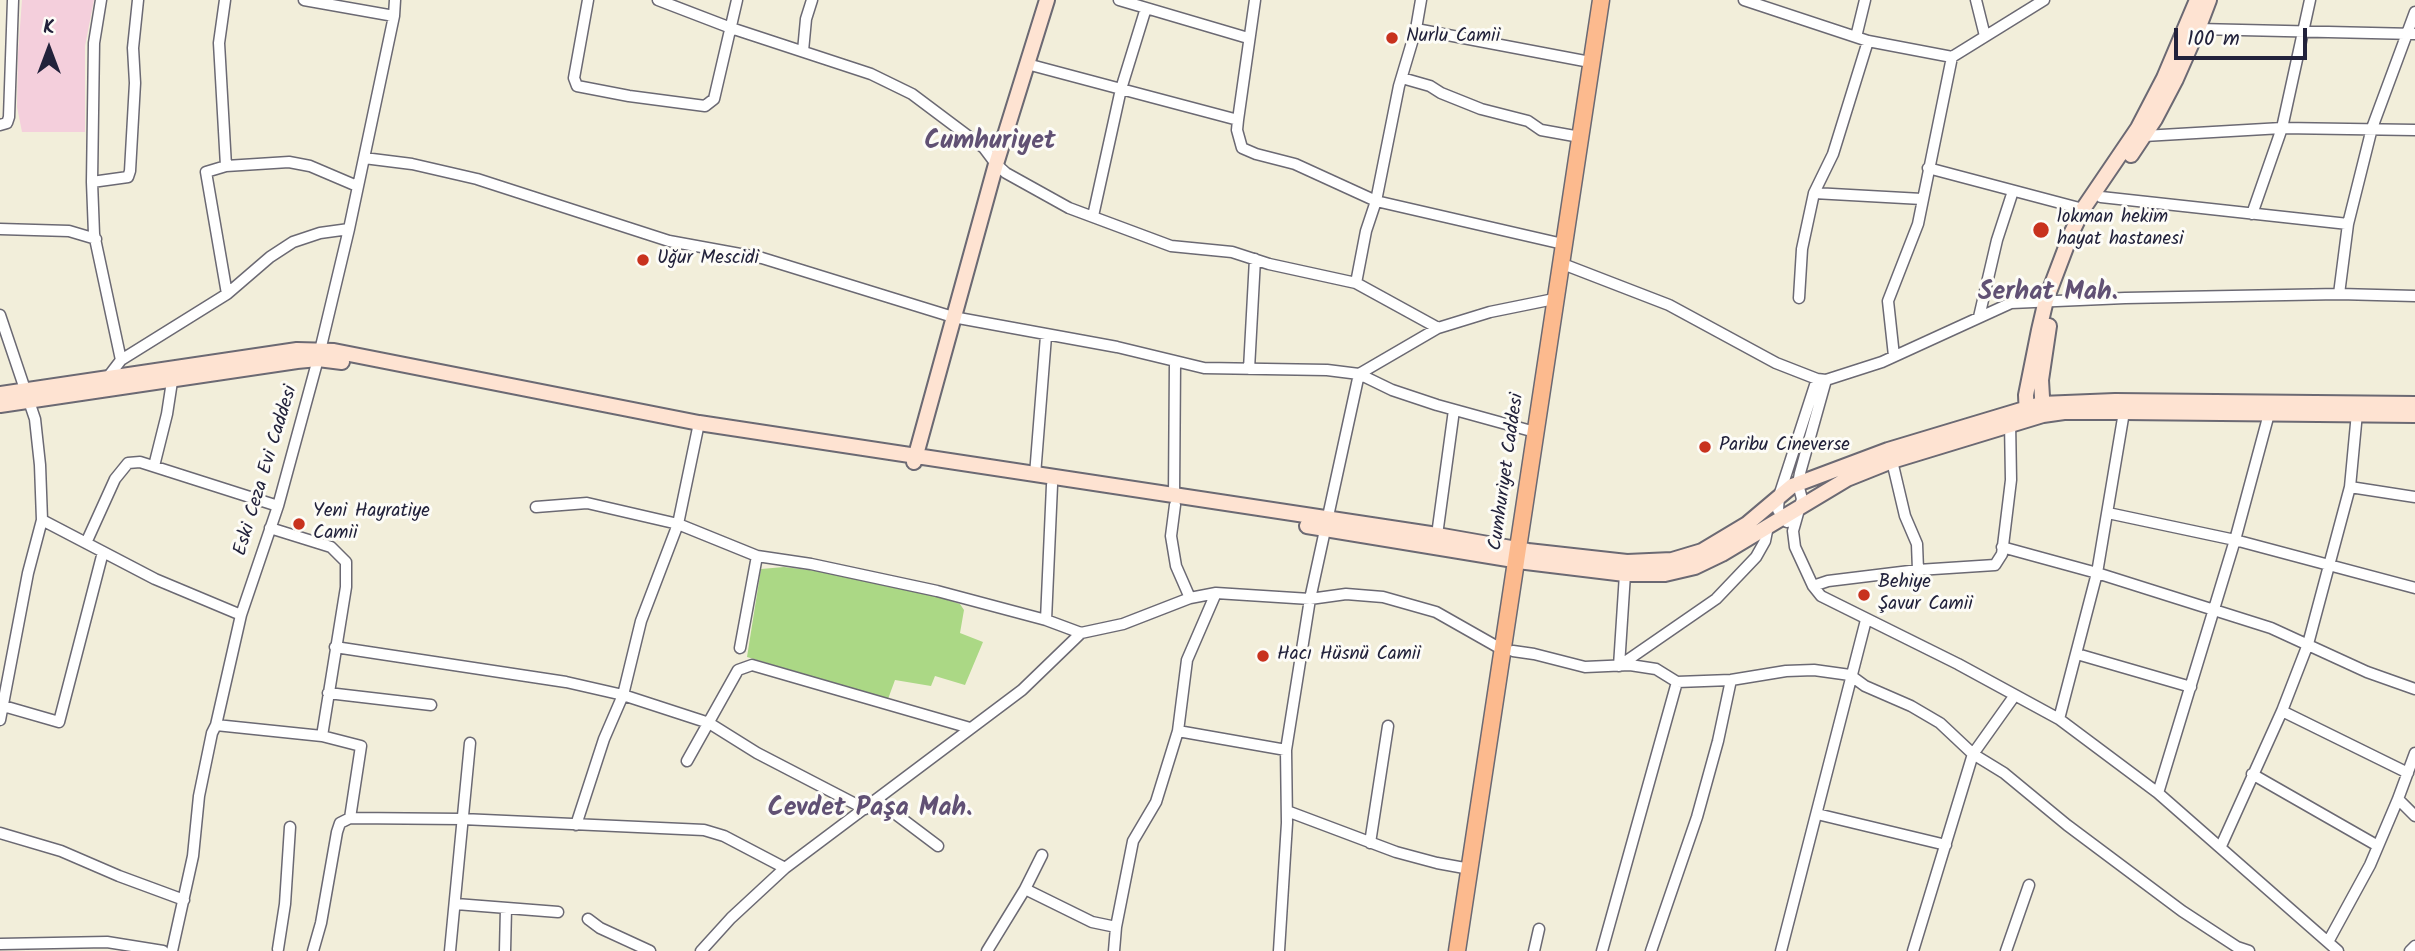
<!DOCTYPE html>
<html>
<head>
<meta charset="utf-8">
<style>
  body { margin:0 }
  #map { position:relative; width:2415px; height:951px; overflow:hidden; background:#f2eeda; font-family:Kalam,sans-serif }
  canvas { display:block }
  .north { position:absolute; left:14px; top:14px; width:70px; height:70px; -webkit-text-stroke:5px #fdfcf7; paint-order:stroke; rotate:0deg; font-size:19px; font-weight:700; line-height:28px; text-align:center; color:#22223b }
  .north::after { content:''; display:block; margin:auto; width:24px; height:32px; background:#22223b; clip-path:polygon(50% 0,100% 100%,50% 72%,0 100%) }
  .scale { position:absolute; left:2174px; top:28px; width:133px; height:32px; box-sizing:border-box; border:4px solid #22223b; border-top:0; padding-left:9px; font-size:21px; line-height:24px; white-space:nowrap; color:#22223b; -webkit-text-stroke:5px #fdfcf7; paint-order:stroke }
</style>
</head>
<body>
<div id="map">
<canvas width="2415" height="951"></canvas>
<div class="north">K</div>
<div class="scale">100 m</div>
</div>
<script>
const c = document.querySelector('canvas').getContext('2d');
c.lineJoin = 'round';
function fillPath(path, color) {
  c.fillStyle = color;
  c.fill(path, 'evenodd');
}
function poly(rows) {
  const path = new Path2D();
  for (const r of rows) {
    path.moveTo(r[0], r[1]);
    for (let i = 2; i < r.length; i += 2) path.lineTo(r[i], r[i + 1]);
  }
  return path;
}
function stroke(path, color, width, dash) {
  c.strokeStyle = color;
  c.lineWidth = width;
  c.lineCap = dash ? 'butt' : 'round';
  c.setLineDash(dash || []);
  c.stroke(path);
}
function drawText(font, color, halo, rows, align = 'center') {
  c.font = font + ' Kalam,sans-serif';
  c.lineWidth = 6;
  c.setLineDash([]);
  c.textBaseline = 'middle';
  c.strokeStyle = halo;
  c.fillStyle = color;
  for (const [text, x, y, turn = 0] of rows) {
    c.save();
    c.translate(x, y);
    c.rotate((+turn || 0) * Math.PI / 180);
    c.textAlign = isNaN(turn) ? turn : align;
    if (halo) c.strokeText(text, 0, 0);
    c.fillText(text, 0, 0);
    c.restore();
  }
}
const built = poly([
  [22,0,94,0,85,46,85,132,22,132,17,107,18,54]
]);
const green = poly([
  [784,567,842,574,923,592,960,604,964,610,960,633,983,642,965,685,935,676,931,686,895,680,888,699,747,657,761,569]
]);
const street = poly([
  [101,0,94,43,92,182,94,234,121,360],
  [225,0,219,43,226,166,206,172,227,294],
  [304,0,394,16],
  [588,0,574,78,577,86,629,96,705,106,714,99,737,0],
  [658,0,731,28,871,74,912,94,984,148,996,164,1006,173,1069,208,1171,246,1232,252,1269,264,1356,283,1366,231,1376,201,1295,164,1256,154,1242,148,1237,130,1238,120,1255,0],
  [1119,0,1248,38],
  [1421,0,1416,29,1399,86,1376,201,1563,244],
  [1744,0,1868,41,1952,57,2044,0],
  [1976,0,1985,36],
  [1146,8,1121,89,1238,120],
  [1416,29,1590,62],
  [2198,29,2415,34],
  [1856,37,1865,0],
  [803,51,806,19,812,0],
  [1027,64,1121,89,1093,216],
  [1402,78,1430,86,1441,93,1481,109,1528,121,1541,130,1580,137],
  [0,125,7,123,9,117,13,0],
  [2144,136,2282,128,2415,130],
  [364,158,412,164,477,179,669,241,762,258,953,317,1117,347,1204,368,1327,370,1359,374,1392,390,1437,405,1535,432],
  [226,166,289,162,310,166,357,186],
  [1928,168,2083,209],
  [92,182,128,177,130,171,135,83,133,48,138,0],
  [1814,193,1922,199],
  [2101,197,2348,224],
  [2252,214,2282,128,2310,0],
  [0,229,69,231,96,239],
  [1568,266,1669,305,1776,363,1817,379,1826,380,1882,362,2011,303,2125,298,2339,294,2415,296],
  [1356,283,1438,328],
  [2339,294,2348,224,2372,128,2415,12],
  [1799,298,1802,249,1814,193,1833,154,1868,41],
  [0,315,35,419,40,465,42,520,28,573,0,720],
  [1979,317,1997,240,2013,191],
  [1894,356,1888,301,1918,224,1952,57],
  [1249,369,1255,259],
  [108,377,121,360,227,294,270,257,293,242,320,233,349,229],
  [1826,380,1800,473,1798,484,1802,499,1793,531,1795,547,1813,586,1821,596,1958,664,2059,719,2158,793,2338,951],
  [1892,461,1905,516,1917,544,1918,570],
  [154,466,167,414,173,375],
  [1035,475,1046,336],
  [2350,487,2415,497],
  [1174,496,1175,362],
  [1175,505,1171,536,1176,566,1190,598],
  [536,507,587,503,678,524,757,556,811,564,937,591,1046,620,1081,633],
  [2108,513,2235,540,2415,588],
  [42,520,155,579,241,615],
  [1787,522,1778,510,1779,496,1817,379],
  [270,528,331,547,346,562,346,587,322,736],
  [1437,535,1454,410],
  [86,543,115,479,128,463,140,462,278,506],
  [2002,547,2097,573,2271,628,2367,672,2415,689],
  [1813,586,1828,581,1918,570,1995,565,2002,554,2011,480,2010,421],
  [1046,620,1052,485],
  [335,647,566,682,623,695,709,723,757,753,865,809],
  [740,648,757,556],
  [1513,651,1534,654,1585,667,1630,665,1656,669,1677,682,1731,680,1786,671,1814,670,1850,675,1865,686,1911,706,1940,723,1973,754,2004,773,2067,825,2182,911,2237,947,2249,951],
  [2077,654,2191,687],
  [1619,666,1716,599,1756,557,1765,541,1768,526],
  [1619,666,1625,574],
  [328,693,431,705],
  [0,705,59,722,103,552],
  [2282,711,2408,773],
  [2059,719,2097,573,2124,412],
  [216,725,322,736,361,746,350,818],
  [1178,731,1286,750],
  [687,761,738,670,752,665,970,728],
  [2252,774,2378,846],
  [2158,793,2235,540,2270,410],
  [2398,799,2415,816],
  [877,800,938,846],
  [1287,811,1396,852,1437,863,1470,869],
  [1817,814,1946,845],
  [576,825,604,739,623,695,641,621,678,524,699,423],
  [0,833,61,851,119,876,184,900],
  [1370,843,1388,726],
  [2221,846,2282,711,2308,644,2350,487,2357,413],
  [1025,889,1092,922,1116,927],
  [456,904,558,912],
  [588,919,600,928,650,951],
  [2328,942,2370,865,2398,799,2415,753],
  [0,944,107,942,163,951],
  [278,949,285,904,290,827],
  [172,951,193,856,199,796,212,733,216,725,241,615,278,506,318,359,349,229,394,16,395,0],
  [313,951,321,923,337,832,340,823,350,818,462,819,704,830,724,836,785,868],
  [450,951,470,743],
  [505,951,506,908],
  [701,951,731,918,785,868,1022,690,1081,633,1123,624,1190,598,1216,593,1310,599,1346,594,1383,597,1436,612,1503,650],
  [987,951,1025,889,1042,855],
  [1114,951,1116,927,1133,841,1156,802,1178,731,1187,660,1216,593],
  [1279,951,1287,823,1286,750,1310,599,1359,374,1438,328,1490,312,1554,299],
  [1534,951,1539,929],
  [1602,951,1677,682],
  [1651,951,1697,817,1718,741,1731,680],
  [1781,951,1866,620],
  [1913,951,1973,754,2015,695],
  [2006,951,2029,885],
  [2410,951,2415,946]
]);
const secondary = poly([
  [2131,155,2155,119,2176,79,2198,29,2209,0],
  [0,394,297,350,334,351,699,423,1437,535,1528,551,1627,562,1672,560,1702,551,1747,524,1792,486,1888,450,2041,404,2115,401,2415,404],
  [0,405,297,361,318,359,342,362],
  [2043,414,2041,380,2049,326],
  [2027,417,2026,395,2039,330,2046,300,2071,234,2083,209,2138,128,2164,78,2197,0],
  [914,462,996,164,1047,0],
  [1307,526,1526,562,1625,574,1665,574,1695,567,1722,554,1847,479,1892,461,2043,415,2064,412,2124,412,2415,415]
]);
const primary = poly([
  [1457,951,1601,0]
]);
const markers = [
  [1392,38,7,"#c8321e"],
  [2041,230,9,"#c8321e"],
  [643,260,7,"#c8321e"],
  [1705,447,7,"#c8321e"],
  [299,524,7,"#c8321e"],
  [1864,595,7,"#c8321e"],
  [1263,656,7,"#c8321e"]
];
const poiNames = [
  ["Nurlu Camii",1406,38],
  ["lokman hekim",2057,219],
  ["hayat hastanesi",2057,241],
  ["Uğur Mescidi",657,260],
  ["Paribu Cineverse",1719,447],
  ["Yeni Hayratiye",313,513],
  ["Camii",313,535],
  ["Behiye",1878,584],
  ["Şavur Camii",1878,606],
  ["Hacı Hüsnü Camii",1277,656]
];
const streetNames = [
  ["Eski Ceza Evi Caddesi",267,471,-73],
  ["Cumhuriyet Caddesi",1508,472,-82]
];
const districtNames = [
  ["Cumhuriyet",990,144],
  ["Serhat Mah.",2048,295],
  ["Cevdet Paşa Mah.",870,811]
];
fillPath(built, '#f4cfdc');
fillPath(green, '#abd885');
stroke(street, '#6b6973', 13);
stroke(secondary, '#6b6973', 18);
stroke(primary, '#6b6973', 19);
stroke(street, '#fff', 10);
stroke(secondary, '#fee3d2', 14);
stroke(primary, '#fcba8e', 16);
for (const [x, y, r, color] of markers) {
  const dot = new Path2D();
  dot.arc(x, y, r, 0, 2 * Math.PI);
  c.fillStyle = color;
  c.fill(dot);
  stroke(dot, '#fdfcf7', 2.5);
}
drawText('19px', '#22223b', '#fdfcf7', poiNames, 'left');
drawText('19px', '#22223b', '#fdfcf7', streetNames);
drawText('bold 26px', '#615174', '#fdfcf7', districtNames);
</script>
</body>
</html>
